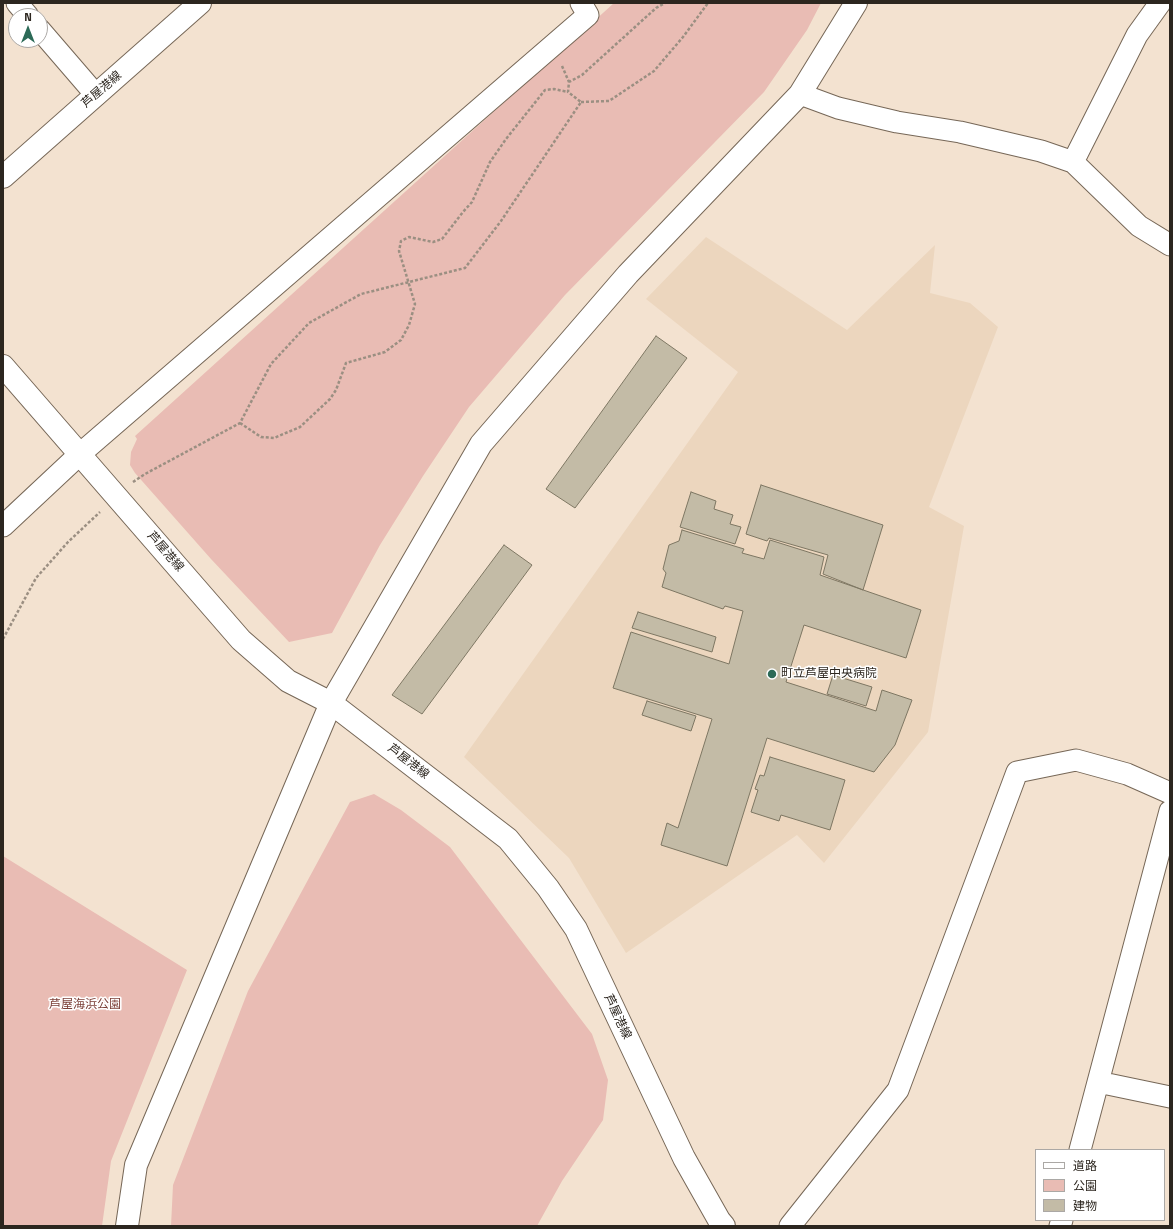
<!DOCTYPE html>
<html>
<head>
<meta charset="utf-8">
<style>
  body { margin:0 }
  #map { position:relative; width:1173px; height:1229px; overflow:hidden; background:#f3e2d0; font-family:"Titillium Web","Noto Sans JP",sans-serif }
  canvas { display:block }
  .frame { position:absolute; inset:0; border:4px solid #2c261f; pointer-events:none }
  .legend { position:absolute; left:1035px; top:1149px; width:130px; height:72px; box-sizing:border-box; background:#fff; border:1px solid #aba8a5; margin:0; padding:5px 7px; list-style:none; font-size:12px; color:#2c261f }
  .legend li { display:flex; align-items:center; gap:8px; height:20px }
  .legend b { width:20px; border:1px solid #aba8a5 }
  .north { position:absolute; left:8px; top:8px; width:40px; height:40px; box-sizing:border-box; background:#fff; border:1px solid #aba8a5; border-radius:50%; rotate:0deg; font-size:11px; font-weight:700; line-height:16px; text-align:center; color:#2c261f }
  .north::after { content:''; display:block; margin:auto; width:14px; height:18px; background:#2c6a57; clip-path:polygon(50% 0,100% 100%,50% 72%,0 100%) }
</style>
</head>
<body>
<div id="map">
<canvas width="1173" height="1229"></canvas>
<div class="frame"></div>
<ul class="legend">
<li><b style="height:5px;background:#fff"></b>道路</li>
<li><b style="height:11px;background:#e9bcb4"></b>公園</li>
<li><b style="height:11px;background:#c3bba6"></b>建物</li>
</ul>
<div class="north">N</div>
</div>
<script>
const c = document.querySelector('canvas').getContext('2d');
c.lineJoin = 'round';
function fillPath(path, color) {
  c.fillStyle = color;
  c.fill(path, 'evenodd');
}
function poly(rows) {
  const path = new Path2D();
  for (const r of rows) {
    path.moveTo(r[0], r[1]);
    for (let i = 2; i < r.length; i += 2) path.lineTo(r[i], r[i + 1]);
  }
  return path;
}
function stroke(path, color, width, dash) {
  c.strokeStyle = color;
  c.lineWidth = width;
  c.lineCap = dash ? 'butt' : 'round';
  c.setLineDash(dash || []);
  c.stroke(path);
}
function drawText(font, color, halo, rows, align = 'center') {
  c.font = font + ' "Titillium Web","Noto Sans JP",sans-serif';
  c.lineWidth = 3;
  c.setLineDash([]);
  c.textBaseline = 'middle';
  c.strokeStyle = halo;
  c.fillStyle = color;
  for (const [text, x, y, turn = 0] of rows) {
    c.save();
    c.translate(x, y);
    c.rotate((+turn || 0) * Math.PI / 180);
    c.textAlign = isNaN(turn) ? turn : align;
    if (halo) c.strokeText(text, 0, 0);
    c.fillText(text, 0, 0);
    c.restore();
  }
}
const built = poly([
  [706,237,847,330,935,245,930,293,970,303,998,327,929,507,964,526,928,732,824,863,797,835,626,953,569,858,464,757,738,372,646,299]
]);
const green = poly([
  [614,3,821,3,807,30,764,92,565,295,469,407,423,476,380,545,332,633,289,642,211,559,135,473,130,465,131,452,137,439,135,436],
  [374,794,401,810,450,847,592,1034,608,1080,603,1120,562,1181,537,1226,171,1226,173,1185,248,991,350,802],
  [3,856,187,970,111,1161,102,1226,3,1226]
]);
const building = poly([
  [656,336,687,358,575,508,546,489,656,336],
  [761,485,883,525,863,590,823,574,828,555,769,538,767,541,746,534,761,485],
  [691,492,716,501,714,509,733,515,730,524,741,527,735,544,680,527,691,492],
  [682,530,744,549,742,553,764,559,770,540,824,557,820,575,921,610,906,658,804,625,786,682,876,711,882,690,912,700,895,745,874,772,767,738,727,866,661,845,667,823,678,828,712,719,613,688,631,632,729,664,743,611,725,606,723,609,662,587,666,573,663,569,669,545,679,541,682,530],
  [504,545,532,565,422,714,392,695,504,545],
  [638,612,716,637,712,652,632,628,638,612],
  [833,675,872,687,866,706,827,694,833,675],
  [647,701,696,716,691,731,642,715,647,701],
  [770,757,845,780,830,830,781,815,779,821,751,812,758,790,755,789,760,775,764,776,770,757]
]);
const path = poly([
  [562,66,569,82],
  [581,102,609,101,654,71,683,37,708,3],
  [240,423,261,437,274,438,300,427,330,399,336,390,346,363,385,352,401,340,409,325,415,304,399,251,401,241,409,237,433,242,442,239,463,212,472,202,490,162,506,139,545,90,554,89,568,92],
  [133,482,145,474,240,423,271,364,309,323,361,294,465,268,501,221,581,102,568,92,569,82,582,75,656,8,665,3],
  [3,639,36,578,68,542,100,512]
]);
const street = poly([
  [17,3,28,16],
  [40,30,96,95],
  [800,94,838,108,897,122,960,132,1041,151,1073,162,1139,226,1170,245],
  [1073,162,1137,35,1160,3],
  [3,526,80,454,588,15,581,3],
  [1098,1082,1170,1097],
  [1080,1150,1170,811],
  [790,1226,898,1090,1017,772,1076,760,1127,774,1170,793],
  [1060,1226,1062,1220]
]);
const secondary = poly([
  [3,177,200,3],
  [3,366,241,640,288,681,331,703,508,839,548,888,576,929,684,1158,719,1220,724,1226],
  [127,1226,136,1165,331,703,481,444,628,274,800,94,856,3]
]);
const markers = [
  [772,674,5,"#2c6a57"]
];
const streetNames = [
  ["芦屋港線",102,90,-41],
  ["芦屋港線",165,552,49],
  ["芦屋港線",408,762,38],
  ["芦屋港線",617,1017,65]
];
const poiNames = [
  ["町立芦屋中央病院",781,674]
];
const parkNames = [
  ["芦屋海浜公園",85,1005]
];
fillPath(built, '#ecd6be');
fillPath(green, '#e9bcb4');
fillPath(building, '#c3bba6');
stroke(building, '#7e7763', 1);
stroke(street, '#766757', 23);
stroke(secondary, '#766757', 24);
stroke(path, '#9b8f82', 2.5, [3, 2]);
stroke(street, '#fff', 21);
stroke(secondary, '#fff', 22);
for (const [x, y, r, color] of markers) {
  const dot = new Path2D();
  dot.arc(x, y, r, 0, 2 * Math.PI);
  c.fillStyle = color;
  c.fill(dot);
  stroke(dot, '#fff', 1.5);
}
drawText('12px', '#2c261f', '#fff', streetNames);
drawText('12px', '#2c261f', '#fff', poiNames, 'left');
drawText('12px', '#7b3e36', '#fff', parkNames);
</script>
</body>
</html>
